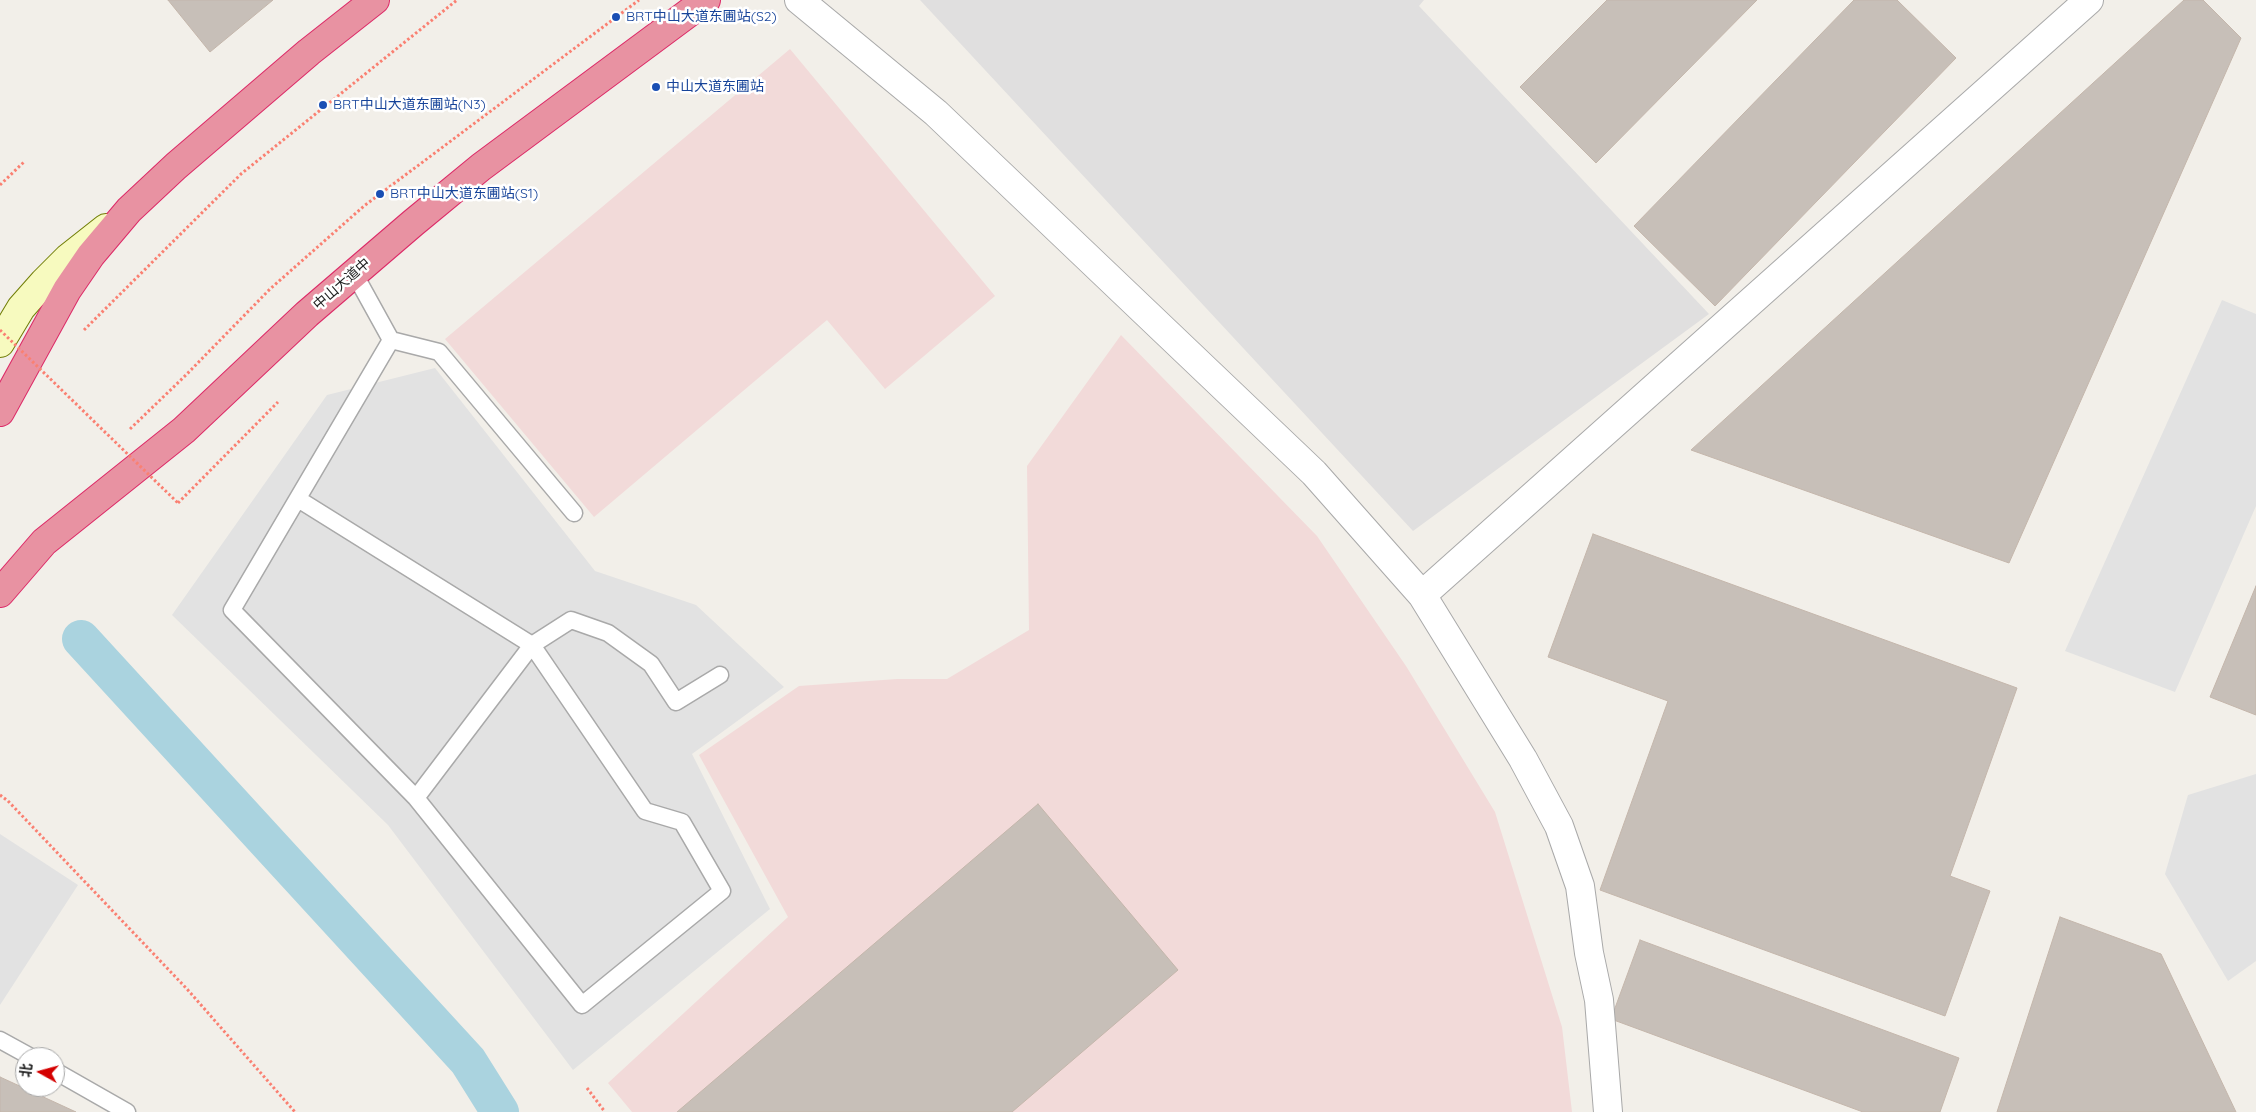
<!DOCTYPE html>
<html>
<head>
<meta charset="utf-8">
<style>
  body { margin:0 }
  #map { position:relative; width:2256px; height:1112px; overflow:hidden; background:#f2efe9; font-family:Quicksand,"Noto Sans SC",sans-serif }
  canvas { display:block }
  .north { position:absolute; left:15px; top:1047px; width:50px; height:50px; box-sizing:border-box; background:#fff; border:1px solid #a7a7a7; border-radius:50%; rotate:277deg; font-size:14px; font-weight:700; line-height:20px; text-align:center; color:#222 }
  .north::after { content:''; display:block; margin:auto; width:18px; height:22px; background:#d40000; clip-path:polygon(50% 0,100% 100%,50% 72%,0 100%) }
</style>
</head>
<body>
<div id="map">
<canvas width="2256" height="1112"></canvas>
<div class="north">北</div>
</div>
<script>
const c = document.querySelector('canvas').getContext('2d');
c.lineJoin = 'round';
function fillPath(path, color) {
  c.fillStyle = color;
  c.fill(path, 'evenodd');
}
function poly(rows) {
  const path = new Path2D();
  for (const r of rows) {
    path.moveTo(r[0], r[1]);
    for (let i = 2; i < r.length; i += 2) path.lineTo(r[i], r[i + 1]);
  }
  return path;
}
function stroke(path, color, width, dash) {
  c.strokeStyle = color;
  c.lineWidth = width;
  c.lineCap = dash ? 'butt' : 'round';
  c.setLineDash(dash || []);
  c.stroke(path);
}
function drawText(font, color, halo, rows, align = 'center') {
  c.font = font + ' Quicksand,"Noto Sans SC",sans-serif';
  c.lineWidth = 5;
  c.setLineDash([]);
  c.textBaseline = 'middle';
  c.strokeStyle = halo;
  c.fillStyle = color;
  for (const [text, x, y, turn = 0] of rows) {
    c.save();
    c.translate(x, y);
    c.rotate((+turn || 0) * Math.PI / 180);
    c.textAlign = isNaN(turn) ? turn : align;
    if (halo) c.strokeText(text, 0, 0);
    c.fillText(text, 0, 0);
    c.restore();
  }
}
const residential = poly([
  [920,0,1424,0,1419,6,1709,314,1413,531]
]);
const commercial = poly([
  [790,49,995,296,885,389,827,320,594,517,445,339],
  [1121,335,1317,536,1406,666,1495,812,1562,1027,1572,1112,632,1112,608,1083,788,917,699,755,799,686,897,679,947,679,1029,630,1027,466]
]);
const parking = poly([
  [2222,300,2256,314,2256,506,2175,692,2065,651],
  [435,368,595,571,696,605,784,687,692,754,770,909,573,1070,388,825,172,615,327,395],
  [2256,774,2256,961,2228,981,2165,874,2188,795],
  [0,834,78,885,0,1005]
]);
const canal = poly([
  [81,639,468,1061,500,1112]
]);
const building = poly([
  [168,0,273,0,210,52,168,0],
  [1607,0,1757,0,1596,163,1520,87,1607,0],
  [1854,0,1897,0,1956,58,1715,306,1634,226,1854,0],
  [2184,0,2203,0,2241,38,2009,563,1691,450,2184,0],
  [1593,534,2017,688,1950,876,1990,891,1945,1016,1600,890,1668,701,1548,657,1593,534],
  [2256,586,2256,715,2210,697,2256,586],
  [1038,804,1178,970,1012,1112,677,1112,1038,804],
  [2060,917,2161,954,2236,1112,1997,1112,2060,917],
  [1640,940,1959,1058,1940,1112,1863,1112,1611,1019,1640,940],
  [0,1077,76,1112,0,1112,0,1077]
]);
const path = poly([
  [0,185,25,161],
  [84,330,241,174,457,0],
  [130,429,186,375,270,289,364,206,639,0],
  [178,503,278,402],
  [0,795,8,801,187,989,295,1112],
  [587,1088,605,1112]
]);
const lane = poly([
  [391,340,439,352,574,513],
  [298,499,532,645,645,811,682,822,722,891,582,1005,416,798,232,610,391,340,354,273],
  [416,798,532,645,571,620,608,633,651,664,676,702,720,675],
  [0,1040,31,1057],
  [55,1071,127,1112]
]);
const street = poly([
  [799,0,936,113,1314,473,1422,595,1523,759,1559,826,1580,886,1589,953,1599,1000,1608,1112],
  [1422,595,2089,0]
]);
const secondary = poly([
  [0,343,21,308,44,282,68,258,106,228]
]);
const highway = poly([
  [0,412,67,290,91,255,129,210,176,166,309,52,375,0],
  [0,593,44,542,184,430,307,314,413,223,481,167,706,0]
]);
const pathBridge = poly([
  [0,330,178,503]
]);
const markers = [
  [616,17,5,"#1a4fb4"],
  [656,87,5,"#1a4fb4"],
  [323,105,5,"#1a4fb4"],
  [380,194,5,"#1a4fb4"]
];
const transitNames = [
  ["BRT中山大道东圃站(S2)",626,17],
  ["中山大道东圃站",666,87],
  ["BRT中山大道东圃站(N3)",333,105],
  ["BRT中山大道东圃站(S1)",390,194]
];
const streetNames = [
  ["中山大道中",342,284,-41]
];
fillPath(residential, '#e0dfdf');
fillPath(commercial, '#f2dad9');
fillPath(parking, '#e2e2e2');
stroke(canal, '#aad3df', 38);
fillPath(building, '#c7bfb8');
stroke(building, '#c4b6ab', 1);
stroke(lane, '#a9a9a9', 19);
stroke(street, '#a9a9a9', 30);
stroke(secondary, '#707d05', 30);
stroke(highway, '#dc2a67', 30);
stroke(path, '#fa8072', 3, [2.5, 2.5]);
stroke(lane, '#fff', 16);
stroke(street, '#fff', 28);
stroke(secondary, '#f7fabf', 28);
stroke(highway, '#e892a2', 28);
stroke(pathBridge, '#fa8072', 3, [2.5, 2.5]);
for (const [x, y, r, color] of markers) {
  const dot = new Path2D();
  dot.arc(x, y, r, 0, 2 * Math.PI);
  c.fillStyle = color;
  c.fill(dot);
  stroke(dot, '#fff', 2);
}
drawText('14px', '#164399', '#fff', transitNames, 'left');
drawText('14px', '#222', '#fff', streetNames);
</script>
</body>
</html>
